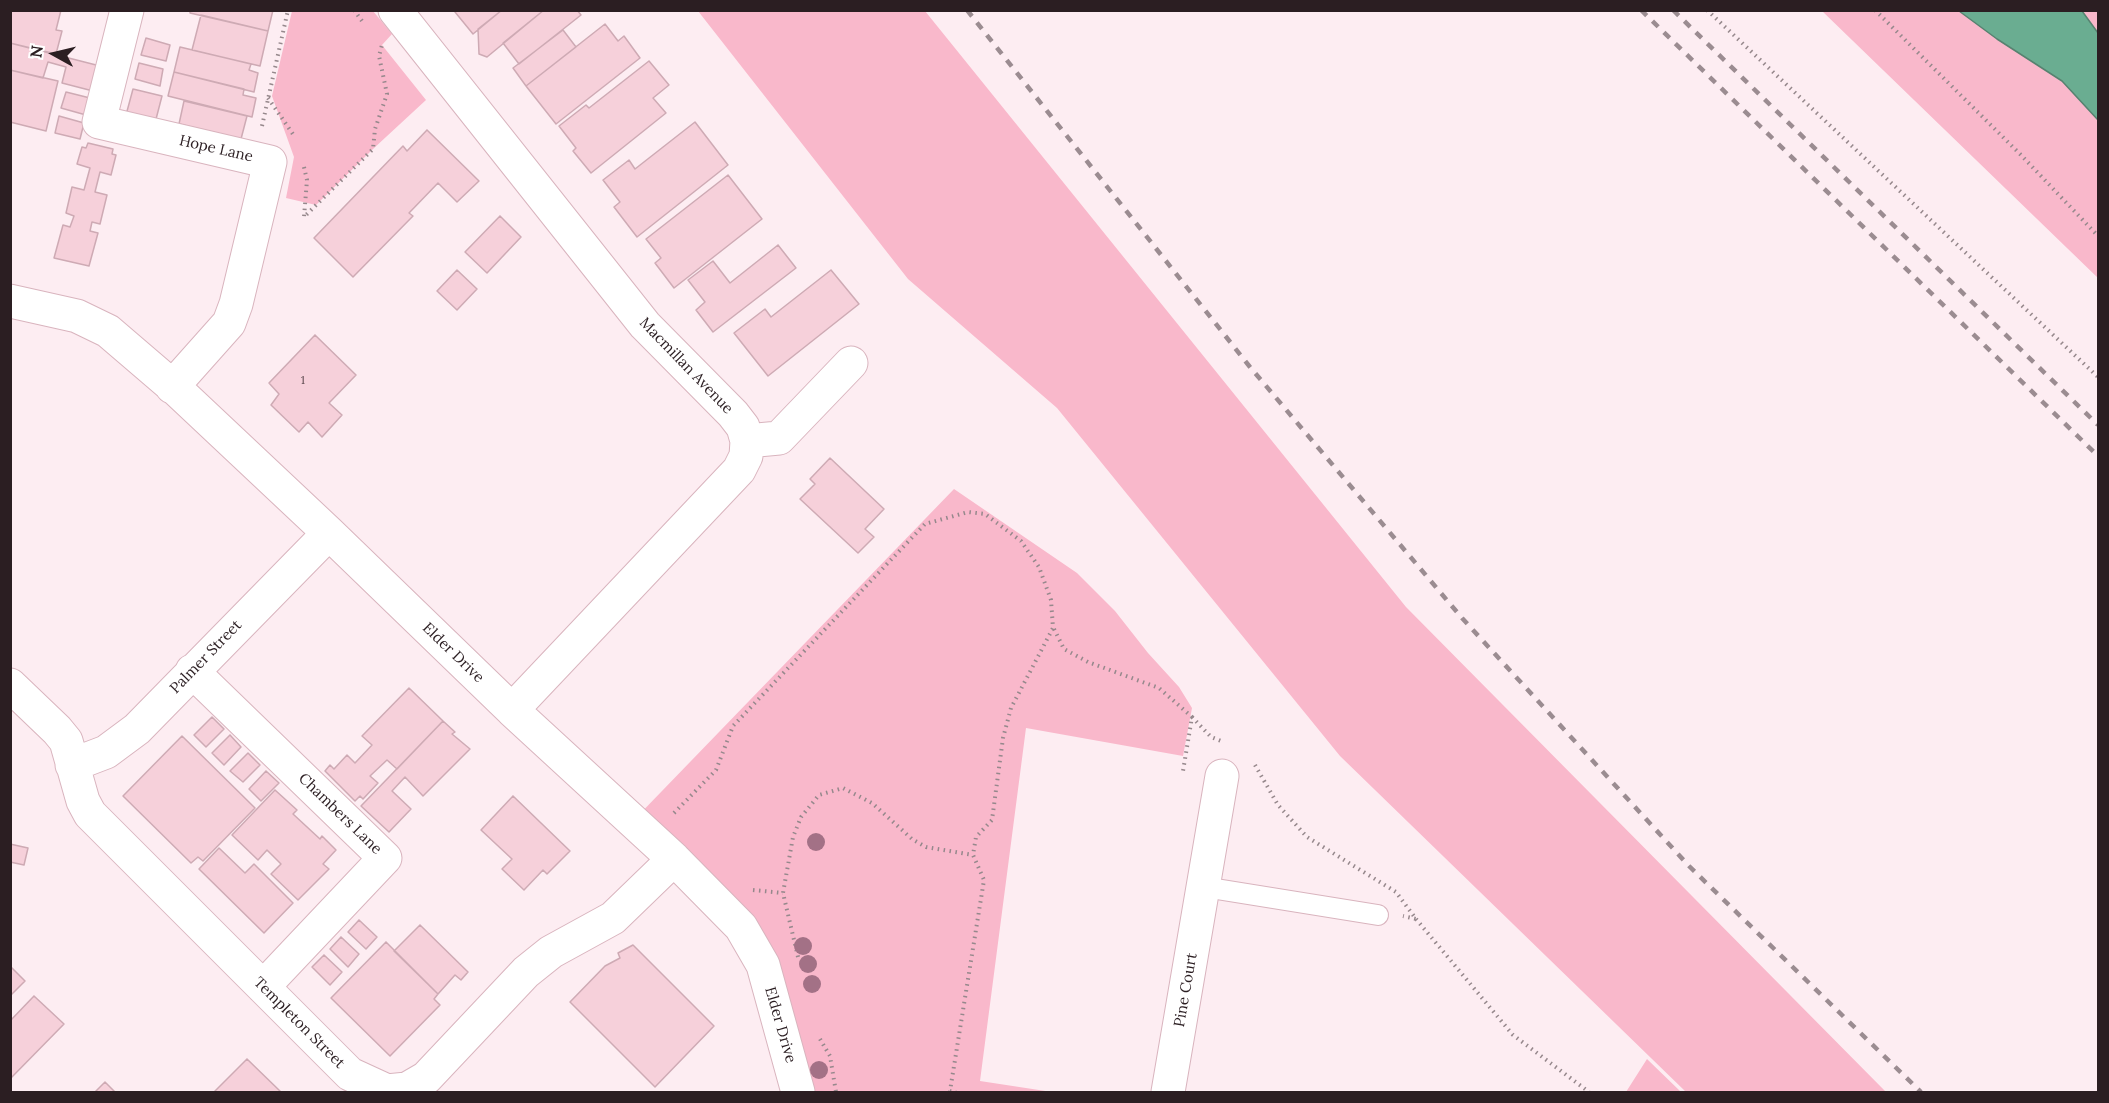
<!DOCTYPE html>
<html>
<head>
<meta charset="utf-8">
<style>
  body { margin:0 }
  #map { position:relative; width:2109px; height:1103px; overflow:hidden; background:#fdedf2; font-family:Lora,serif }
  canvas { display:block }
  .frame { position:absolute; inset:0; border:12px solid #2b1e22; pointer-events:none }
  .north { position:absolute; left:24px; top:24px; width:60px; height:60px; -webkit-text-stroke:4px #fff; paint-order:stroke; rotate:278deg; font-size:16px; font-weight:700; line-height:24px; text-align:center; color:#2b1e22 }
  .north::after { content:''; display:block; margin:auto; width:21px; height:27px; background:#2b1e22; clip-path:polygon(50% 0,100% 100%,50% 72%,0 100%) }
</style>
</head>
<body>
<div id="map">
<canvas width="2109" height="1103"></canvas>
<div class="frame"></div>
<div class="north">N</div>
</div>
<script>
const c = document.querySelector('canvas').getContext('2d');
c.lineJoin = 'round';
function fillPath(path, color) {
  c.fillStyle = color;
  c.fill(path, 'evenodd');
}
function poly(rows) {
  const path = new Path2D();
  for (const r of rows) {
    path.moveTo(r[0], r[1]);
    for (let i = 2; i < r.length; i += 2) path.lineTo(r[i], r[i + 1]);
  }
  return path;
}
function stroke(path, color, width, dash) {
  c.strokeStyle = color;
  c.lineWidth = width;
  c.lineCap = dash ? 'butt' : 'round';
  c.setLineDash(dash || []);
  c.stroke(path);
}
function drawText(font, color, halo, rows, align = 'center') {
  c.font = font + ' Lora,serif';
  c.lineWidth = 6;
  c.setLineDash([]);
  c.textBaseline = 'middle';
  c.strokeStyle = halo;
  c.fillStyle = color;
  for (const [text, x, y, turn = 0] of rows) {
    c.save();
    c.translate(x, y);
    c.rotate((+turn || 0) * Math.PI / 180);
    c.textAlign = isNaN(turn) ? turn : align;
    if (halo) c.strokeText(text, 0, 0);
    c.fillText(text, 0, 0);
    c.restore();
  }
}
const green = poly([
  [373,11,392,34,382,45,426,100,373,149,316,205,286,198,294,157,272,96,292,11],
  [698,11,925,11,1406,607,1886,1092,1686,1092,1340,756,1057,408,908,279],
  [1822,11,2098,11,2098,278],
  [954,489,1077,573,1115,611,1148,653,1179,687,1192,708,1183,756,1026,728,980,1081,1052,1092,798,1092,763,965,632,822],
  [1647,1059,1681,1092,1626,1092]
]);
const water = poly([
  [1959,11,2082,11,2098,33,2098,120,2062,81,1997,39,1959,11]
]);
const building = poly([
  [10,10,61,10,56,30,62,31,56,54,10,43,10,10],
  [190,10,273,10,268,31,190,13,190,10],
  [457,10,502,10,473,34,455,12,457,10],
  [502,10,544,10,487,57,479,54,478,29,502,10],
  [544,10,577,10,581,15,519,64,503,43,544,10],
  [201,15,268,31,260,66,192,50,201,15],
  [605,24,618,41,624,36,640,58,556,124,526,86,605,24],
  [563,30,576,47,526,86,513,68,563,30],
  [146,38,170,45,166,61,141,55,146,38],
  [10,43,100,66,93,91,62,83,66,67,48,62,43,78,10,70,10,43],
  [180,47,251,64,249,70,258,73,254,92,174,72,180,47],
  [649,61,669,85,653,98,666,113,591,173,573,151,576,148,559,126,586,105,589,108,649,61],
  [139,63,163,69,160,86,135,79,139,63],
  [10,70,58,81,46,131,10,122,10,70],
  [174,72,244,89,243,95,256,98,252,117,168,96,174,72],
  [133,89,162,96,155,123,126,115,133,89],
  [66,92,90,98,86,115,61,108,66,92],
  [184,101,247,116,241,139,179,124,184,101],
  [59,116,84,123,80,139,55,133,59,116],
  [695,122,728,165,637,237,614,207,620,202,603,180,629,160,635,169,695,122],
  [427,130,479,181,457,202,438,183,409,213,413,216,353,277,314,238,403,146,407,151,427,130],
  [88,143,113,149,112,154,116,155,111,175,100,172,95,192,107,195,100,224,92,222,90,231,98,233,89,266,54,258,63,225,70,227,74,216,66,213,72,187,84,190,90,168,77,164,82,147,86,148,88,143],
  [728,175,762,219,674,288,655,263,661,258,646,239,728,175],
  [500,216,521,237,487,273,465,252,500,216],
  [778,245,796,268,713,332,696,310,705,302,688,280,713,261,730,283,778,245],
  [457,270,477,289,457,310,437,291,457,270],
  [831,270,859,304,768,376,734,333,765,309,771,317,831,270],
  [315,335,356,375,329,403,342,415,322,437,308,422,299,432,271,405,279,394,269,383,315,335],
  [830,458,884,509,865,529,874,537,858,553,800,499,815,484,810,479,830,458],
  [409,688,443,721,397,769,387,760,370,776,378,783,363,799,360,796,355,801,325,771,330,765,334,769,347,755,355,763,372,745,362,736,409,688],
  [212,717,224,729,206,747,194,735,212,717],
  [443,721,455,732,452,734,470,749,423,796,405,777,392,791,411,809,389,832,361,806,443,721],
  [230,735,241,747,224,765,212,753,230,735],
  [182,736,255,808,203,861,198,857,191,863,123,796,182,736],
  [248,753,260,765,243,782,230,771,248,753],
  [266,771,279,783,261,801,249,789,266,771],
  [275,790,297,810,293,814,320,839,322,836,336,850,323,864,329,869,298,900,271,874,281,864,267,850,258,860,232,835,275,790],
  [513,796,570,851,547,874,543,870,524,890,502,869,512,859,481,830,513,796],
  [10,844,28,848,24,865,10,862,10,844],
  [219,848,245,873,254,864,293,903,264,933,199,869,219,848],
  [359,920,377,937,366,949,348,932,359,920],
  [420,925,468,972,461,980,455,975,438,994,394,951,420,925],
  [341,937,359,954,348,967,330,949,341,937],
  [386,942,438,994,434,999,440,1005,390,1056,331,998,386,942],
  [633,945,714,1026,655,1087,570,1002,605,966,620,958,618,953,633,945],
  [324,955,342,972,330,985,312,967,324,955],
  [10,966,25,981,10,996,10,966],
  [34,996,64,1024,10,1079,10,1021,34,996],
  [247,1059,281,1092,214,1092,247,1059],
  [105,1082,115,1092,95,1092,105,1082]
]);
const path = poly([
  [354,10,362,21],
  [1707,10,2098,377],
  [1875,10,2021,155,2098,236],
  [268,98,295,137],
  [262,126,288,10],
  [304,167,307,180,304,217,373,149,375,129,387,94,379,56,382,45],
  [1054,629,1064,649,1088,662,1159,688,1192,717,1183,771],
  [1192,717,1211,737,1224,742],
  [1255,765,1278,805,1307,837,1396,892,1416,919,1403,916],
  [674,813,716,770,733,726,925,524,968,512,985,514,1021,541,1039,567,1051,600,1053,628,1011,708,1003,738,992,820,976,837,973,855,984,880,950,1091,956,1092],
  [753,890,783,893],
  [1416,919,1513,1035,1589,1092],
  [798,957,783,893,793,837,801,817,819,795,843,788,872,803,912,839,926,847,973,855],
  [820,1039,830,1056,836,1092]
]);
const lane = poly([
  [1204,887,1378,915]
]);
const street = poly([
  [127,10,99,122,270,162,236,304,229,323,172,387],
  [395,10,645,325,733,414,743,427,747,441,746,456,739,470,512,710],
  [10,301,77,316,108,331,178,391,329,533,512,710,674,859,741,927,763,965,798,1092],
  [747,441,779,438,851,363],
  [192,671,385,858,263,987],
  [10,685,57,730,66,741,83,801,90,814,350,1074,387,1091,407,1089,426,1078,526,972,551,952,613,918,674,859],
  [72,765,106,752,137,729,329,533],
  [1168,1092,1222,776]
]);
const rail = poly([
  [967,10,1250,367,1462,618,1689,866,1921,1092],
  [1641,10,2098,456],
  [1673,10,2098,425]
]);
const trees = [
  [816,842],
  [803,946],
  [808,964],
  [812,984],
  [819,1070]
];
const numberNames = [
  ["1",303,381]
];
const streetNames = [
  ["Hope Lane",216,149,13],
  ["Macmillan Avenue",686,366,46],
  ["Elder Drive",453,653,44],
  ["Palmer Street",206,657,-46],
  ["Chambers Lane",340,814,44],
  ["Pine Court",1186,990,-80],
  ["Templeton Street",299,1023,45],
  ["Elder Drive",780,1025,74]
];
fillPath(green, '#f9b8cb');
fillPath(water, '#6aad91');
stroke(water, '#578270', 1.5);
fillPath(building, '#f6d0da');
stroke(building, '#ceaab4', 1.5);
stroke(lane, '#d9b4be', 22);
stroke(street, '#d9b4be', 35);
stroke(path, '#96888c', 4, [1.5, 4.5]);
stroke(lane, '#fff', 20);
stroke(street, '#fff', 33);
stroke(rail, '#9b8c91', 4.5, [8, 8]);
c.fillStyle = '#a37186';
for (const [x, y] of trees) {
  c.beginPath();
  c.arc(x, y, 9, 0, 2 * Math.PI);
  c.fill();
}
drawText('12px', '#5e4a50', null, numberNames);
drawText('15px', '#2b1e22', '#fff', streetNames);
</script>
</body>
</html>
